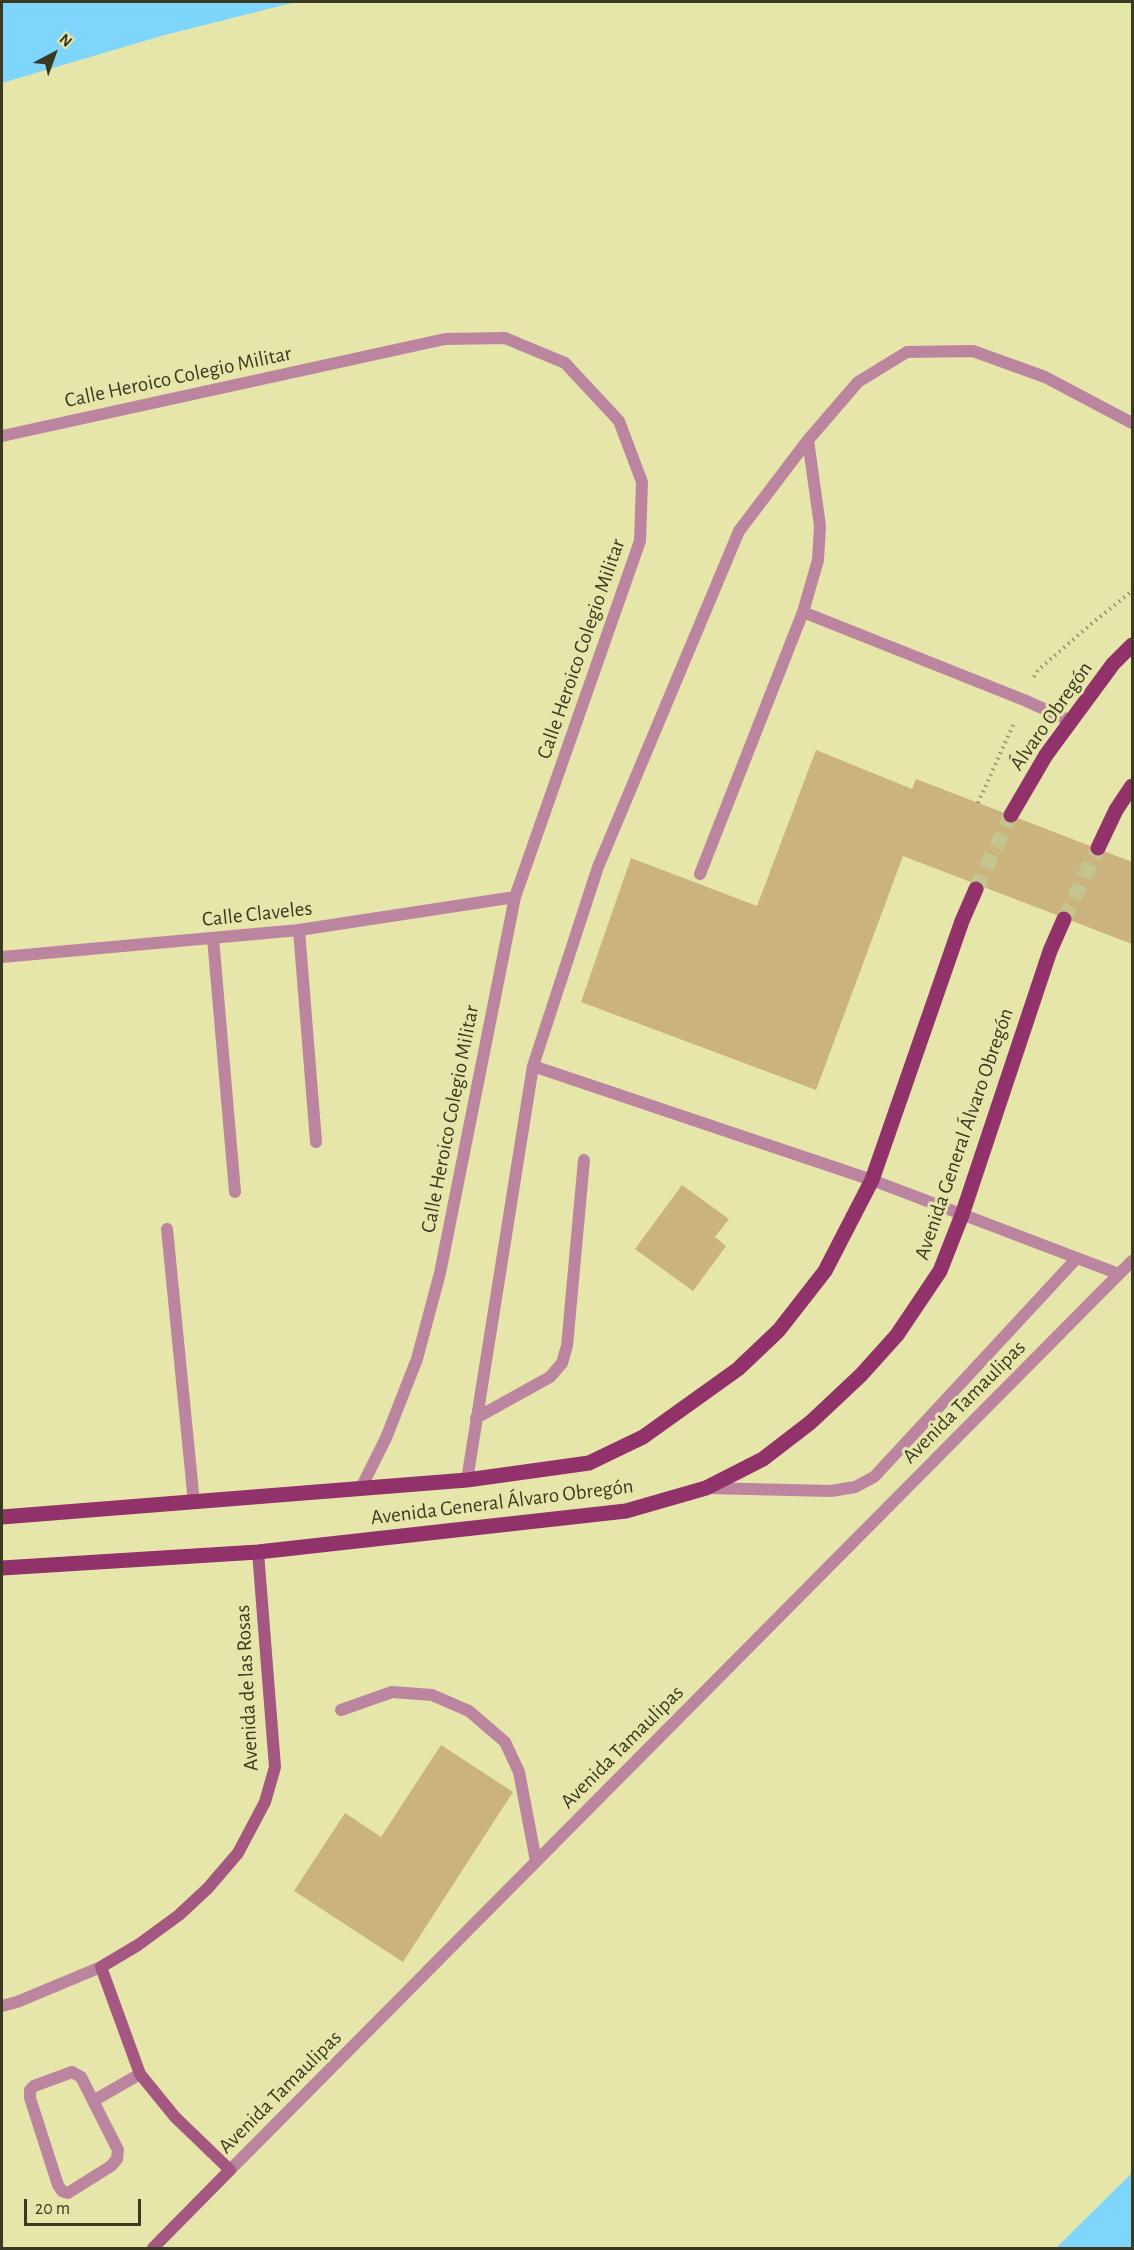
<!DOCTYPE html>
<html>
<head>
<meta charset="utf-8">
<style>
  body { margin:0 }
  #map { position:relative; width:1134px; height:2250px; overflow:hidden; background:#e6e6aa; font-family:"Alegreya Sans",sans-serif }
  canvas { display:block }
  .frame { position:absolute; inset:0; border:3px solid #3a3a22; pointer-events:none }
  .north { position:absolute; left:24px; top:24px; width:60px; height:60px; -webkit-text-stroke:4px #e6e6aa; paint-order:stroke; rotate:41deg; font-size:16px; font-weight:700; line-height:24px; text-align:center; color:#3a3a22 }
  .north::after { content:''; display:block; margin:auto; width:21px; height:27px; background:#3a3a22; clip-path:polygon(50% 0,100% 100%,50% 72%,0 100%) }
  .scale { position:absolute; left:24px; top:2199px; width:117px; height:27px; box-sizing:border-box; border:3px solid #3a3a22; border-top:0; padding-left:8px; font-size:18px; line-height:21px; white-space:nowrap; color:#3a3a22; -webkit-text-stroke:4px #e6e6aa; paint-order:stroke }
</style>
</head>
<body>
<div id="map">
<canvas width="1134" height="2250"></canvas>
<div class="frame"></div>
<div class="north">N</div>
<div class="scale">20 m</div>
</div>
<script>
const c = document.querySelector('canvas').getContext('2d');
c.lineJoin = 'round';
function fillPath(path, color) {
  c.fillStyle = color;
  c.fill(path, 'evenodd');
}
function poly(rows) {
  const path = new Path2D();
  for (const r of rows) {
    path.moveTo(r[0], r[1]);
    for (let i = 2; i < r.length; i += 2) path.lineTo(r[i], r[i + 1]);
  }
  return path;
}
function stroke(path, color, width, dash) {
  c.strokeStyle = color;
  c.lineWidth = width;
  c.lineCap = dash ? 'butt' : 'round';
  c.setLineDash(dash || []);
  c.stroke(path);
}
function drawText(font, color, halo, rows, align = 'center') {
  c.font = font + ' "Alegreya Sans",sans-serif';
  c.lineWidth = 6;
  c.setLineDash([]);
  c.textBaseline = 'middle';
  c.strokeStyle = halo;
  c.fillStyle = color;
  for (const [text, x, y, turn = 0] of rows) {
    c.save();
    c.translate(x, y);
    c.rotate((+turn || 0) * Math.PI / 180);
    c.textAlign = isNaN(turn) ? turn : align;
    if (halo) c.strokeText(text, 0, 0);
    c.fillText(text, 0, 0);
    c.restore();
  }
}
const water = poly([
  [2,2,296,2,161,36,2,83],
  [1132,2173,1132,2248,1056,2248]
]);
const building = poly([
  [816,750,912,789,916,779,1132,862,1132,944,903,856,816,1090,581,1002,631,858,757,906],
  [682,1185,729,1219,715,1237,726,1246,693,1291,635,1249],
  [441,1745,513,1792,403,1962,294,1891,345,1813,381,1837]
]);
const primaryTunnel = poly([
  [976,889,1011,815],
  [1064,919,1098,848]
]);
const path = poly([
  [1034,677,1038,670,1090,625,1132,591],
  [978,803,1014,723]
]);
const lane = poly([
  [808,440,820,526,818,560,803,612,1024,700,1071,721],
  [700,874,803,612],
  [299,930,316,1142],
  [213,938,235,1192],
  [533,1066,872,1180,1119,1274],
  [167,1229,194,1503],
  [476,1418,550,1377,562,1363,567,1346,584,1160],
  [467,1480,533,1066,598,867,739,531,808,440,858,382,907,352,973,351,1045,377,1132,423],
  [707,1488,831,1491,855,1487,874,1477,1077,1258],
  [341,1710,392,1692,432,1695,469,1711,505,1742,519,1772,536,1861],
  [72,2072,81,2077,118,2150,117,2159,111,2166,68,2193,62,2191,58,2185,30,2098,30,2090,34,2086,72,2072],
  [93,2101,140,2074],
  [230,2170,1132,1261]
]);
const street = poly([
  [2,436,445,339,505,338,565,363,619,421,642,482,640,541,515,897,440,1273,417,1359,386,1438,361,1488],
  [2,957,299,930,515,897],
  [2,2006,17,2002,101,1967]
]);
const secondary = poly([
  [153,2248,230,2170,175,2117,140,2074,101,1967,138,1945,179,1915,208,1888,238,1853,265,1802,275,1767,258,1552]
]);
const primary = poly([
  [1011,815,1046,755,1113,664,1132,645],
  [1098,848,1116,810,1132,786],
  [2,1517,467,1480,589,1463,643,1437,738,1369,779,1330,825,1271,872,1180,962,921,976,889],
  [2,1568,258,1552,626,1511,706,1488,763,1459,811,1422,861,1375,897,1335,940,1271,962,1215,1050,951,1064,919]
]);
const streetNames = [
  ["Calle Heroico Colegio Militar",178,377,-12],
  ["Calle Heroico Colegio Militar",581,649,-71],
  ["Álvaro Obregón",1051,716,-55],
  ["Calle Claveles",257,914,-6],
  ["Calle Heroico Colegio Militar",450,1119,-79],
  ["Avenida General Álvaro Obregón",964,1134,-71],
  ["Avenida Tamaulipas",964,1402,-45],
  ["Avenida General Álvaro Obregón",502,1502,-7],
  ["Avenida de las Rosas",247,1688,-93],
  ["Avenida Tamaulipas",622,1747,-45],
  ["Avenida Tamaulipas",280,2092,-45]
];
fillPath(water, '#7ed6fc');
fillPath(building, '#cab37c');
stroke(primaryTunnel, '#c4c48f', 15, [15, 8]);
stroke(path, '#909066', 4, [1.5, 4.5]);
stroke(lane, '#bb85a0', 12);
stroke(street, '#bb85a0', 12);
stroke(secondary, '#a45780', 12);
stroke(primary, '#91326a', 15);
drawText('21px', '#3a3a22', '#e6e6aa', streetNames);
</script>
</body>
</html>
